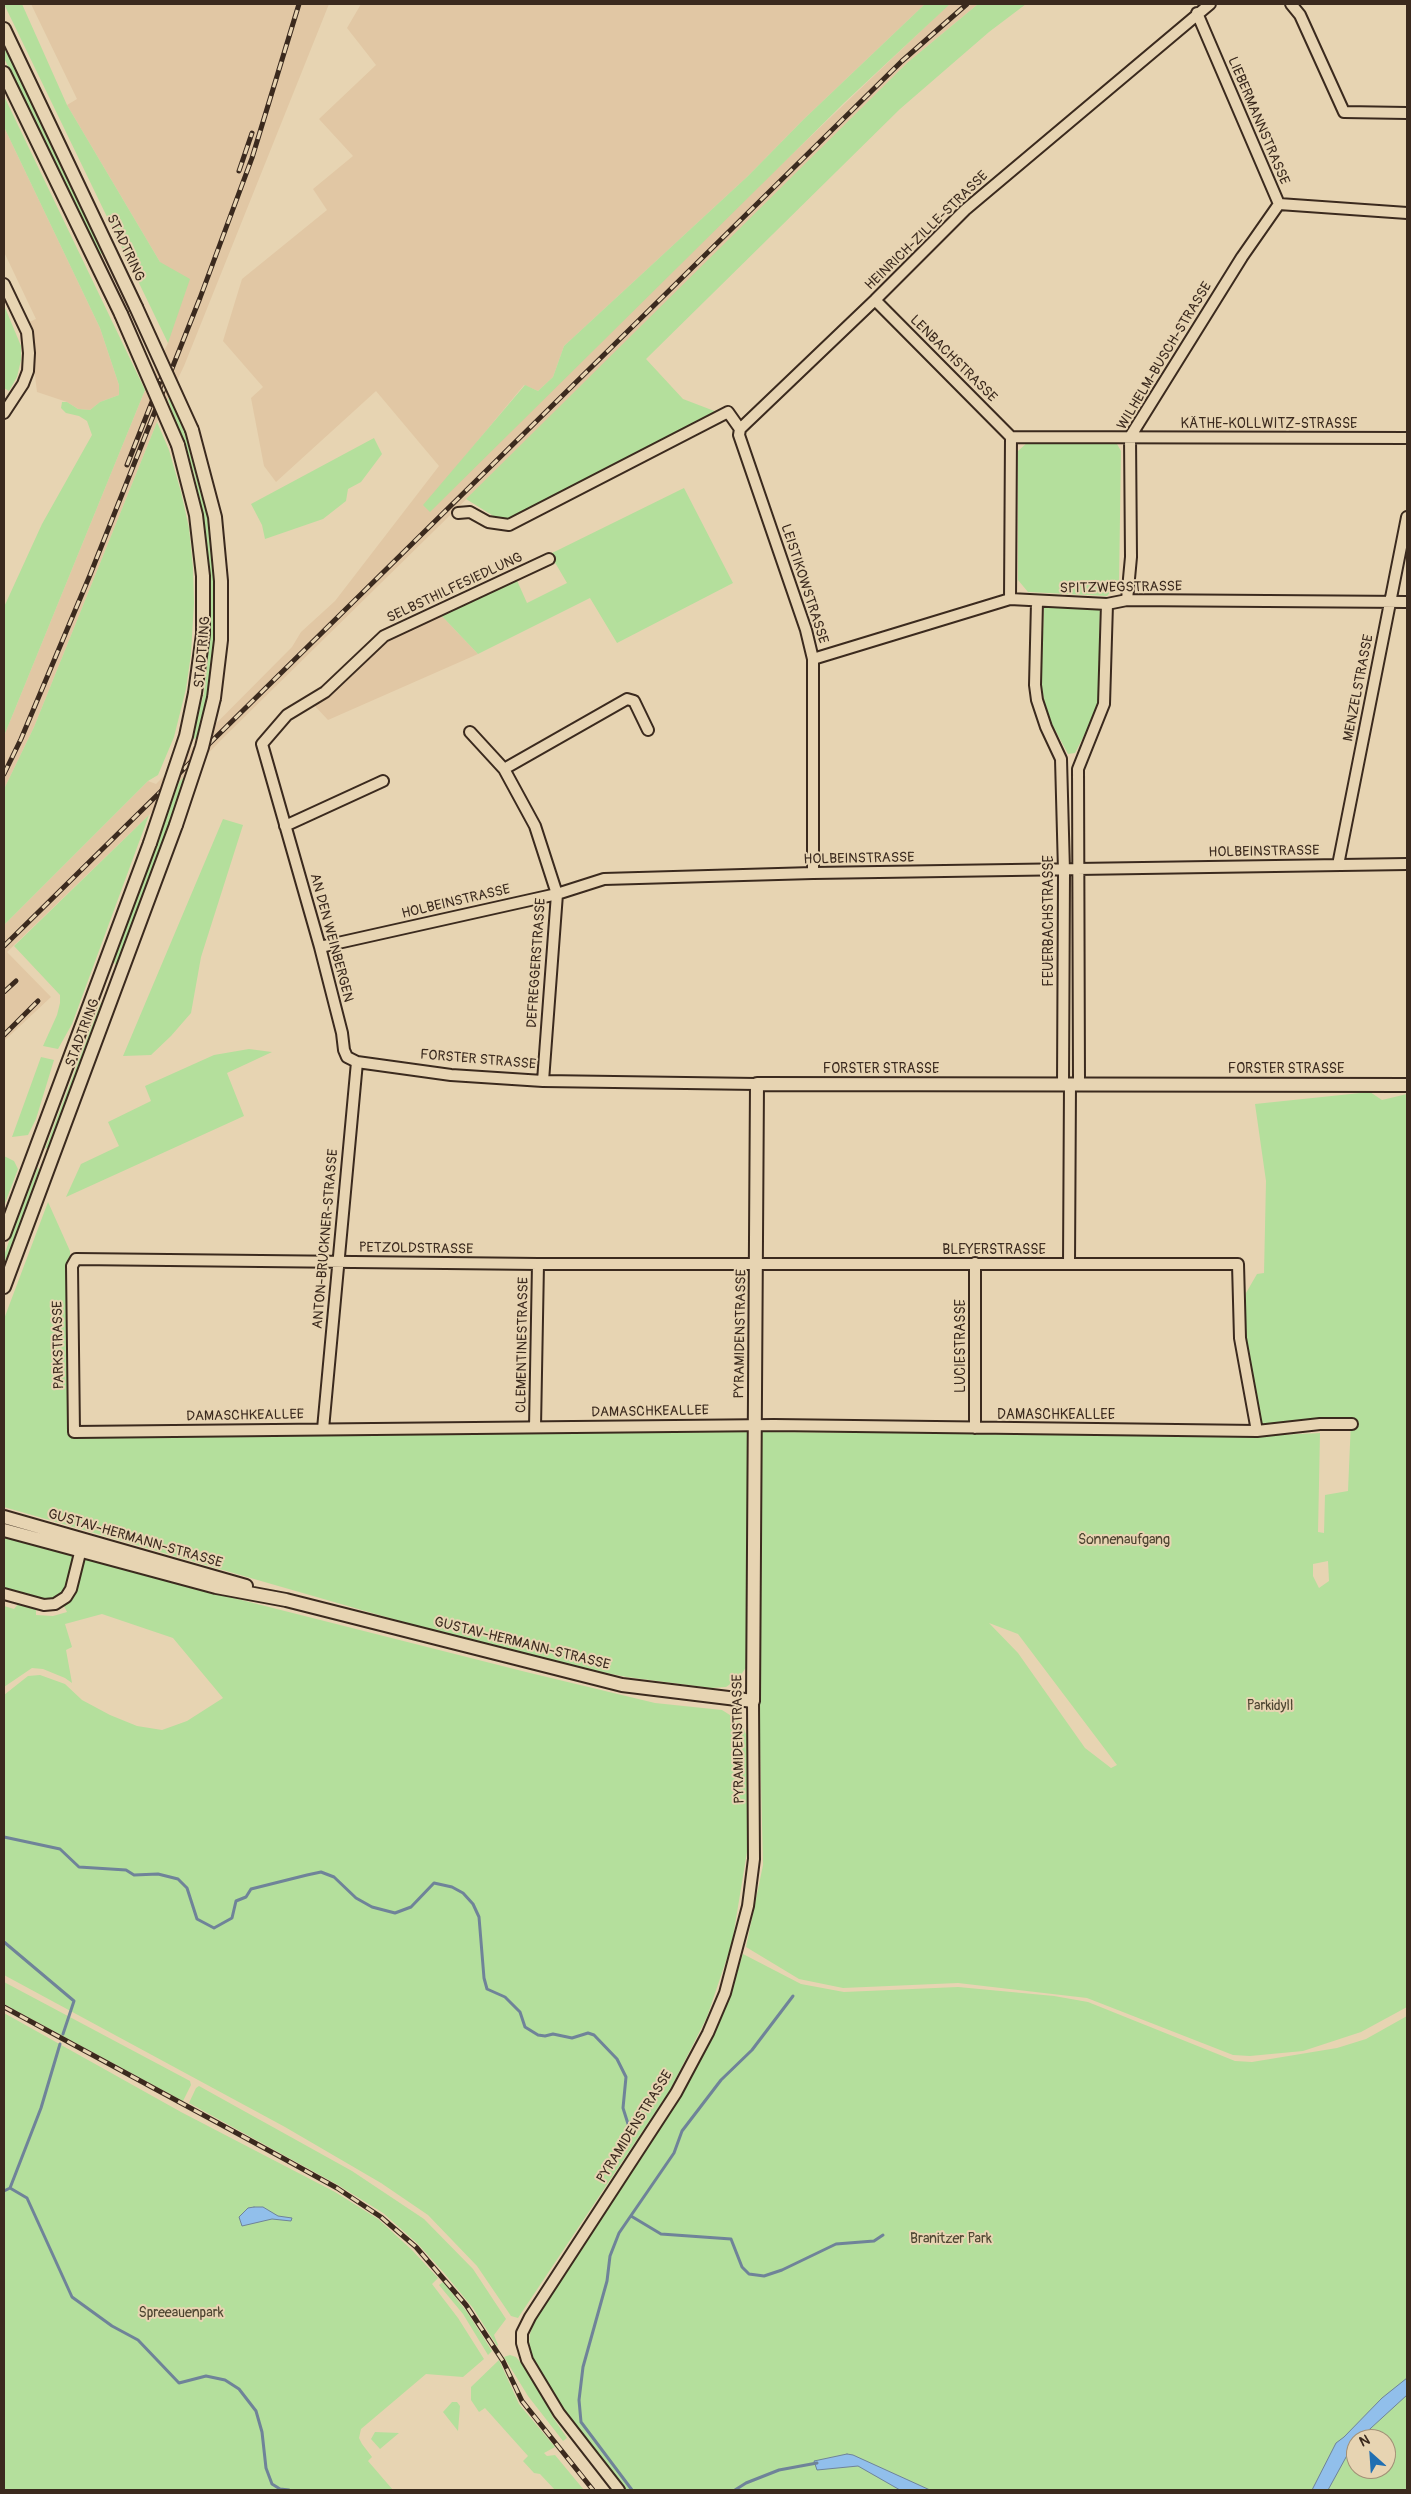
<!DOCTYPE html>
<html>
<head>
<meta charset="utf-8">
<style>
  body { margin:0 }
  #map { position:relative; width:1411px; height:2494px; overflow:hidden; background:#e7d4b2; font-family:Pangolin,sans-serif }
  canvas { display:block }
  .frame { position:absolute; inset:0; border:5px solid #3b2a1e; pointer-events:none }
  .north { position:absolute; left:1346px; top:2429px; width:50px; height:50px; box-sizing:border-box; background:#e7d4b2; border:1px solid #a29077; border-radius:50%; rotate:334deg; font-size:14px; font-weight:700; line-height:20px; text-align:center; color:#3b2a1e }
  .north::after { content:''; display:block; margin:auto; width:18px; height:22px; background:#1f6fb2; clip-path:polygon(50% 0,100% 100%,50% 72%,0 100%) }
</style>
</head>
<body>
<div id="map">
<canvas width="1411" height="2494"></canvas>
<div class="frame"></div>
<div class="north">N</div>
</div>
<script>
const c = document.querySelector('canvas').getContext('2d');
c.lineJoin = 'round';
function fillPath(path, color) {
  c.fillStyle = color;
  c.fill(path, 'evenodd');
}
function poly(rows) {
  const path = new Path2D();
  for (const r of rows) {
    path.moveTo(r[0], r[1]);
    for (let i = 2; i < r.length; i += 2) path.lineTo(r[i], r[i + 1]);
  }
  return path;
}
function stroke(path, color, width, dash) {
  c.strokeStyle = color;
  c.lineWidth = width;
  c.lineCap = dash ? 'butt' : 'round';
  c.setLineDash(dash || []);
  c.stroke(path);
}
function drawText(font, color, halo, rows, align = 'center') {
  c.font = font + ' Pangolin,sans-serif';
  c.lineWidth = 4;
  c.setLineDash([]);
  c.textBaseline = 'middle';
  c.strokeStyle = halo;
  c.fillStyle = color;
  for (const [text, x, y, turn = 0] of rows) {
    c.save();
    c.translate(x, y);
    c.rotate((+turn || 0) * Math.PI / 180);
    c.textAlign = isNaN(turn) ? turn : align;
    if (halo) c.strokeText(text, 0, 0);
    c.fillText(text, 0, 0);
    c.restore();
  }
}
const built = poly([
  [31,4,329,4,184,366,157,422,34,727,4,789,4,736,145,390,168,343,160,262,67,105,77,99],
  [361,4,925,4,804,119,748,176,564,346,553,377,538,391,524,385,424,506,947,6,950,4,978,4,907,63,648,321,222,739,149,815,7,952,51,997,4,1041,4,925,148,781,156,784,292,647,301,632,335,601,439,466,376,391,276,482,264,466,251,398,263,387,223,341,242,279,327,210,313,189,353,156,319,119,376,65,347,28],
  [4,127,100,328,119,385,119,395,100,402,90,410,78,409,67,402,37,392,34,368,35,343,29,322,36,319,4,252],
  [439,613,478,654,328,720,313,704,387,638]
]);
const green = poly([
  [4,4,22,4,67,105,160,262,190,279,168,343],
  [925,4,950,4,845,102,430,512,423,505,525,385,538,391,553,377,564,346,748,176,804,119],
  [978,4,1026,4,989,32,900,109,646,359,683,399,717,412,507,519,495,517,466,499,907,63],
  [4,44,103,249,103,253,101,254,98,251,4,58],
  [4,96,145,390,4,736,4,607,42,524,92,435,87,421,79,416,66,413,61,408,62,402,67,402,78,409,90,410,100,402,119,395,119,385,100,328,4,127],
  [4,305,21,346,21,360,17,377,9,391,4,388],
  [170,393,199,474,207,515,214,579,214,637,209,685,198,736,191,741,204,693,210,635,210,578,203,516,194,473,168,400],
  [157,422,169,450,181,492,189,528,193,568,194,603,191,654,186,689,174,737,158,775,148,781,4,925,4,789,34,727],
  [374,438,382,454,361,482,348,489,346,501,323,519,265,539,262,525,251,504],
  [1028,442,1117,444,1121,451,1119,582,1107,596,1028,592,1018,580,1018,451],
  [684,488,733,583,617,643,590,598,478,654,439,613,515,576,527,603,567,583,550,554],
  [1100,606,1098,702,1093,718,1075,753,1068,754,1052,724,1045,704,1041,684,1044,607],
  [187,774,118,963,115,964,114,961,179,782],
  [149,815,72,1024,58,1049,43,1046,57,1015,60,1003,60,995,14,946],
  [223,819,243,825,201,957,191,1013,171,1036,151,1055,123,1056],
  [101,1002,102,1006,50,1146,45,1149],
  [249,1049,272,1052,227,1073,244,1116,66,1197,81,1164,119,1146,108,1122,151,1101,145,1086,214,1055],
  [41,1057,54,1060,36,1119,28,1135,12,1137],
  [1370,1092,1382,1100,1407,1094,1407,2007,1361,2032,1303,2051,1250,2056,1233,2055,1087,1998,958,1983,843,1988,799,1979,746,1947,763,1865,760,1740,760,1432,1258,1436,1320,1433,1318,1532,1324,1533,1325,1495,1348,1491,1351,1421,1260,1426,1245,1339,1246,1293,1257,1274,1264,1273,1266,1181,1255,1104],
  [1328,1561,1329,1581,1319,1588,1313,1576,1313,1564],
  [989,1623,1018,1634,1117,1765,1111,1768,1085,1748,1018,1653],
  [4,1156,14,1161,18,1169,4,1206],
  [38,1167,39,1170,4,1266,4,1256,9,1241],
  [48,1202,70,1251,70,1436,749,1432,747,1666,738,1679,726,1687,711,1688,627,1677,525,1657,4,1507,4,1319],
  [4,1535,151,1572,178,1584,526,1672,655,1703,722,1710,741,1722,748,1739,747,1852,732,1943,707,2017,670,2090,518,2318,511,2316,477,2266,428,2215,381,2183,285,2127,4,1975,4,1695,28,1676,40,1675,65,1684,82,1700,110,1715,137,1726,162,1730,187,1721,223,1698,173,1638,102,1614,65,1624,72,1647,66,1650,72,1683,65,1678,43,1669,32,1668,4,1687,4,1606,14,1609,19,1603,36,1607,36,1615,53,1616,67,1612,64,1606,65,1604,4,1589],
  [743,1954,801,1984,844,1992,958,1987,1054,1996,1088,2002,1235,2061,1252,2062,1337,2048,1366,2039,1407,2016,1407,2490,625,2490,562,2410,532,2358,529,2348,530,2334,535,2320,698,2065,729,1996],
  [1356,2439,1386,2439,1386,2469,1356,2469],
  [4,1982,190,2081,191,2085,183,2101,4,2004],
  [4,2013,181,2112,335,2192,378,2219,412,2250,438,2278,432,2284,458,2318,484,2359,463,2377,426,2374,361,2429,359,2438,362,2444,372,2457,368,2461,393,2490,4,2490],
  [199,2086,352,2171,424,2219,473,2269,506,2319,494,2335,498,2345,497,2346,473,2308,444,2273,418,2244,383,2213,338,2185,189,2103,196,2088],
  [443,2282,467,2312,492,2351,488,2355,463,2314,439,2285],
  [510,2355,516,2357,521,2363,551,2408,552,2416,567,2438,563,2441,528,2396,504,2357],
  [499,2360,519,2404,555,2447,544,2453,547,2456,555,2455,584,2490,555,2490,540,2474,534,2473,523,2461,528,2456,485,2408,479,2412,471,2400,471,2387],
  [452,2402,457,2402,460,2406,458,2431,443,2412],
  [375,2432,399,2433,380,2449,371,2439]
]);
const water = poly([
  [254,2207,263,2207,278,2216,292,2218,291,2221,272,2219,242,2226,239,2217,248,2208,254,2207],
  [1407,2378,1407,2395,1359,2439,1356,2439,1328,2490,1312,2490,1336,2443,1344,2437,1382,2398,1407,2378],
  [847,2454,853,2455,930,2490,900,2490,858,2466,817,2470,814,2461,847,2454]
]);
const stream = poly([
  [4,1837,60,1849,79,1867,126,1870,134,1875,158,1874,178,1879,187,1888,197,1919,214,1928,232,1918,236,1901,246,1897,251,1889,307,1875,321,1872,334,1877,356,1898,372,1907,395,1913,411,1907,434,1883,452,1887,463,1893,473,1904,479,1917,484,1978,487,1989,505,1997,520,2012,525,2027,538,2035,545,2036,553,2034,572,2038,588,2033,594,2035,617,2059,626,2077,623,2108,629,2127],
  [4,1942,74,2001,63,2034],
  [10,2188,27,2198,72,2297,112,2326,138,2340,179,2383,206,2376,225,2380,239,2389,256,2411,262,2432,266,2468,272,2484,280,2489,289,2490],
  [4,2191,10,2188,41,2108,60,2044],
  [631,2216,661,2234,731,2239,742,2267,749,2274,764,2276,782,2270,836,2244,874,2241,883,2235],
  [632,2490,581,2422,579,2400,583,2367,607,2281,610,2256,619,2233,674,2153,682,2131,721,2080,752,2050,793,1996],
  [735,2490,746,2483,779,2470,817,2463]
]);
const minor = poly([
  [1291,4,1300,15,1344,112,1407,113],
  [1197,13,1279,204],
  [1279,204,1407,213],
  [4,284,27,332,29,353,28,371,23,384,4,413],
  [875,300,1011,437,1010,599],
  [740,429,875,300,965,210,1210,4],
  [740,429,739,435,806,630,813,659,813,873],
  [1011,437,1407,438],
  [458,513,470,512,488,522,509,525,728,412,740,429],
  [549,559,384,636,325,692,287,715,262,744,320,947,342,1033,344,1050,347,1057,357,1062,451,1075,543,1081,757,1084],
  [1127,600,1131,557,1130,437,1242,257,1279,204],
  [1037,602,1035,685,1037,700,1046,727,1061,759,1064,871,1063,1084],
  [813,659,1010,599,1107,604,1127,600,1407,602],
  [470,732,504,769,535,826,557,894,543,1081],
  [504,769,627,699,634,701,648,730],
  [285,826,383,781],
  [1338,865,1407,517],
  [320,947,557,894,604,879,813,873,1407,864],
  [1079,1084,1078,769,1104,704,1107,604],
  [76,1259,538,1264,1238,1264,1240,1338,1257,1431,774,1425,74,1432,72,1266,76,1259],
  [1069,1264,1070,1084],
  [535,1427,538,1264],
  [975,1428,975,1263],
  [323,1429,357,1062],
  [1257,1431,1320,1424,1352,1424],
  [4,1594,44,1605,55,1604,66,1597,71,1589,82,1545],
  [619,2490,559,2413,527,2360,522,2343,522,2333,530,2317,676,2093,708,2033,725,1993,748,1906,754,1859,753,1701]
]);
const major = poly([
  [4,29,136,307],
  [4,73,121,314],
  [192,430,215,517,221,581,221,640,214,698],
  [178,445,196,515,203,576,203,634,195,693],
  [4,1234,150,843],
  [4,1287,176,825],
  [4,1517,246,1586],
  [4,1530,216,1587,286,1600,622,1685,753,1701,757,1084,1407,1085]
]);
const rail = poly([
  [239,171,252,133],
  [127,465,161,379],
  [4,774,21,739,90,575,200,298,252,158,299,4],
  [4,946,902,61,967,4],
  [4,992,16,981],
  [4,1035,38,1001],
  [4,2007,279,2156,337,2188,381,2217,416,2247,466,2305,503,2361,522,2401,593,2490]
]);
const majorBridge = poly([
  [136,307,192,430],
  [121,314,178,445],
  [176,825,202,747,214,698],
  [150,843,186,736,195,693]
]);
const streetNames = [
  ["LIEBERMANNSTRASSE",1258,121,67],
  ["HEINRICH-ZILLE-STRASSE",927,231,-44],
  ["STADTRING",125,248,65],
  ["WILHELM-BUSCH-STRASSE",1165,356,-59],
  ["LENBACHSTRASSE",953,359,45],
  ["KÄTHE-KOLLWITZ-STRASSE",1269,424],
  ["LEISTIKOWSTRASSE",804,584,72],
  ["SELBSTHILFESIEDLUNG",455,588,-25],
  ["SPITZWEGSTRASSE",1121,588,-1],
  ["STADTRING",203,652,-85],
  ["MENZELSTRASSE",1359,688,-79],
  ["HOLBEINSTRASSE",1264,852,-1],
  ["HOLBEINSTRASSE",859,859,-1],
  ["HOLBEINSTRASSE",456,902,-13],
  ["FEUERBACHSTRASSE",1049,921,-90],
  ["AN DEN WEINBERGEN",331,938,75],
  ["DEFREGGERSTRASSE",537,963,-86],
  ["STADTRING",83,1033,-69],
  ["FORSTER STRASSE",478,1060,5],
  ["FORSTER STRASSE",881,1069],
  ["FORSTER STRASSE",1286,1069],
  ["ANTON-BRUCKNER-STRASSE",326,1239,-85],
  ["PETZOLDSTRASSE",416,1249,1],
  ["BLEYERSTRASSE",994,1250],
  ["PYRAMIDENSTRASSE",741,1334,-89],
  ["PARKSTRASSE",59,1345,-91],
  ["CLEMENTINESTRASSE",523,1345,-89],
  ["LUCIESTRASSE",961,1346,-90],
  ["DAMASCHKEALLEE",650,1412,-1],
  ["DAMASCHKEALLEE",1056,1415],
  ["DAMASCHKEALLEE",245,1416,-1],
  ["GUSTAV-HERMANN-STRASSE",135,1539,16],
  ["GUSTAV-HERMANN-STRASSE",522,1644,14],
  ["PYRAMIDENSTRASSE",739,1739,-91],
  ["PYRAMIDENSTRASSE",635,2127,-58]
];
const parkNames = [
  ["Sonnenaufgang",1124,1540],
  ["Parkidyll",1270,1706],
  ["Branitzer Park",951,2239],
  ["Spreeauenpark",181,2313]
];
fillPath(built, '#e1c7a4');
fillPath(green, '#b4df9c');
fillPath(water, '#91bfeb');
stroke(water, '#6f8399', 1);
stroke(stream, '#6f8399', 3);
stroke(minor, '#3b2a1e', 14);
stroke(major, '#3b2a1e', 16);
stroke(minor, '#e7d4b2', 10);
stroke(major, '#e7d4b2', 12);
stroke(rail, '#3b2a1e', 5);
stroke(rail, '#e7d4b2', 3, [9]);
stroke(majorBridge, '#3b2a1e', 16, []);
stroke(majorBridge, '#e7d4b2', 12);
drawText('14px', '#3b2a1e', '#e7d4b2', streetNames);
drawText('14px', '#4d4531', '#e7d4b2', parkNames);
</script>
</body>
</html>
